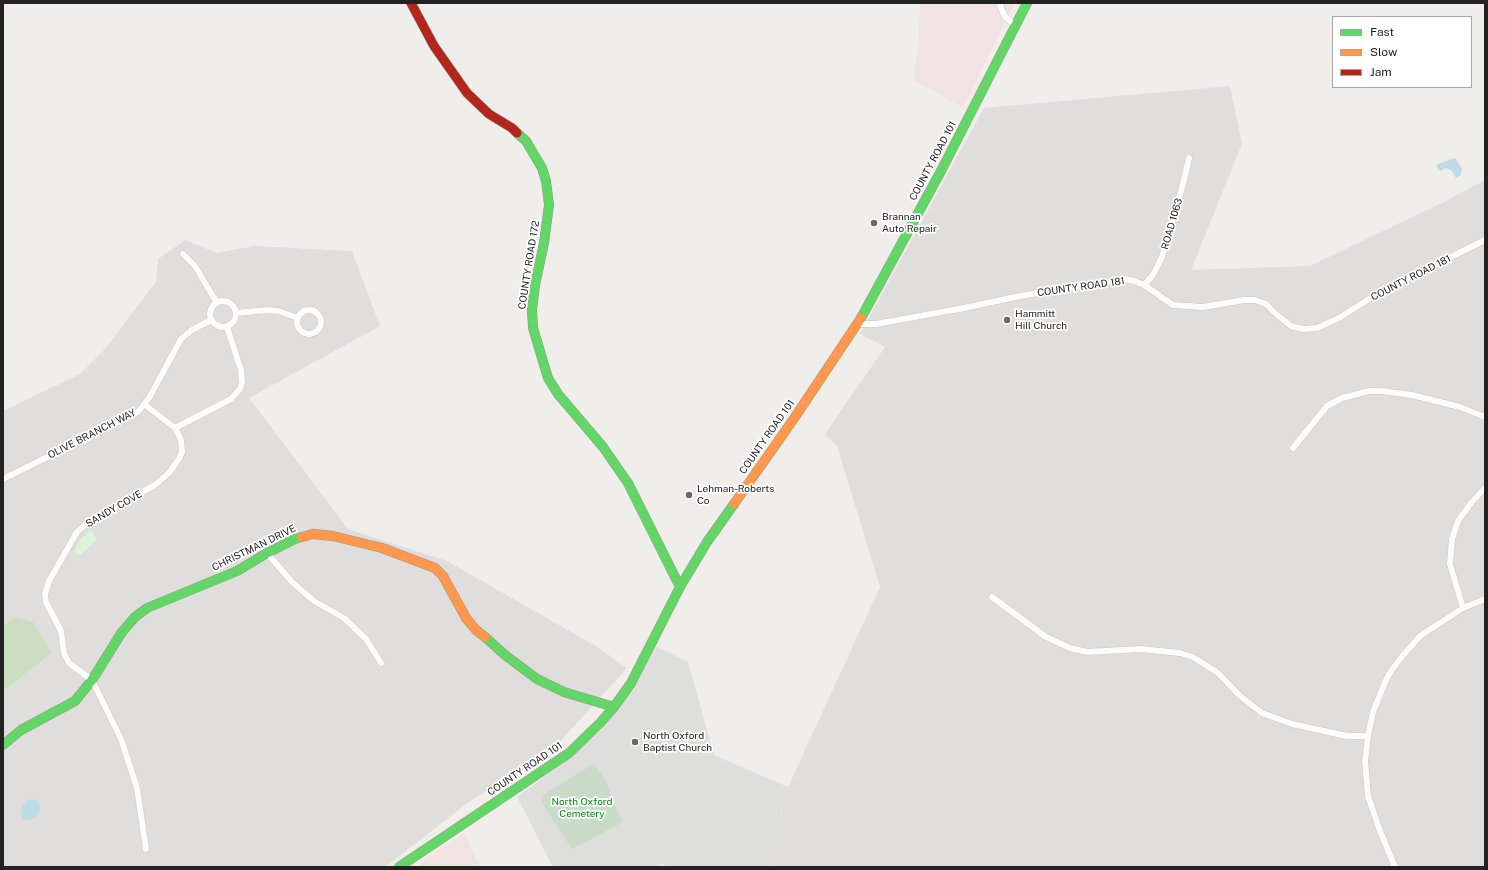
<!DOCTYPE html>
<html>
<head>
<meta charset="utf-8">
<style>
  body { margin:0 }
  #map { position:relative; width:1488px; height:870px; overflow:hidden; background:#f0eeeb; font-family:"Public Sans",sans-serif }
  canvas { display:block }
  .frame { position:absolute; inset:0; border:4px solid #222; pointer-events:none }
  .legend { position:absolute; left:1332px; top:16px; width:140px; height:72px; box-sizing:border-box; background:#fff; border:1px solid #a7a7a7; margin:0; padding:5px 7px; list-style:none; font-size:12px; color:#222 }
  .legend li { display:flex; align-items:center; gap:8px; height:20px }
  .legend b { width:20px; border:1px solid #a7a7a7 }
</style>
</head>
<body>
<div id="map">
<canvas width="1488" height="870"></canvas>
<div class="frame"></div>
<ul class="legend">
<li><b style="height:5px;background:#63d668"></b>Fast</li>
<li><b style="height:5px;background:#ff974d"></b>Slow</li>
<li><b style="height:5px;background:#b3261e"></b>Jam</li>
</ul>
</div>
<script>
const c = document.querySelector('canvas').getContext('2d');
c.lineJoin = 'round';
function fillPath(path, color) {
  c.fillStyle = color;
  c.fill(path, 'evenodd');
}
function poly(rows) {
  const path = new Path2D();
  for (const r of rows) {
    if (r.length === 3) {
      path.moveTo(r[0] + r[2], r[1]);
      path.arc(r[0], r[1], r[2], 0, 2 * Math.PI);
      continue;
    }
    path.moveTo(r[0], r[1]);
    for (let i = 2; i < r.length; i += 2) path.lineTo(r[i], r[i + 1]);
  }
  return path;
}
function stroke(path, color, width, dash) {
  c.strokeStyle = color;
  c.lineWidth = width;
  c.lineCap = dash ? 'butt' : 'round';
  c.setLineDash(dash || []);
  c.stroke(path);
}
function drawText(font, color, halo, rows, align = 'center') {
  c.font = font + ' "Public Sans",sans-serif';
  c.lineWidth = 3.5;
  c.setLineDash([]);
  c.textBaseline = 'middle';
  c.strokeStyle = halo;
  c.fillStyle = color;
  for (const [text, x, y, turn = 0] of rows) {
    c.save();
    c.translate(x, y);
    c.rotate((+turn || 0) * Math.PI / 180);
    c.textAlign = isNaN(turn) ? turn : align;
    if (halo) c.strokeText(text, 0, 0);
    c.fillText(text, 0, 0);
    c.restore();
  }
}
const residential = poly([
  [1230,86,1242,144,1191,270,1310,266,1446,201,1485,180,1485,867,769,867,788,787,880,587,837,446,825,434,885,347,860,334,984,108],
  [185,240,217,253,254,246,352,251,380,326,249,398,348,529,447,561,594,645,627,668,556,746,469,802,385,867,3,867,3,691,52,653,15,617,3,625,3,411,80,374,105,349,156,282,158,259]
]);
const commercial = poly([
  [920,3,1015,3,963,108,914,80,919,33],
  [464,833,480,867,416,867]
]);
const religious = poly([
  [655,646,688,662,714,755,788,787,769,867,671,867,662,864,659,867,553,867,517,797,561,765,597,734,620,708]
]);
const forest = poly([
  [15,617,33,622,52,653,3,691,3,625]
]);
const cemetery = poly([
  [594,763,607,783,613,802,623,822,572,849,545,808,542,802,543,798,545,794]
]);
const park = poly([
  [91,530,97,540,80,555,74,552,80,539]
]);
const water = poly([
  [1455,158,1462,169,1461,175,1456,178,1452,171,1446,168,1440,171,1437,168,1437,165,1440,163],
  [29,799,36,800,39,803,40,809,39,814,30,820,22,820,21,818,21,808]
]);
const street = poly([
  [999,3,1005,17,1016,25],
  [183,254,195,266,217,303],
  [1144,285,1153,275,1162,257,1183,184,1189,158],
  [223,314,13],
  [309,322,12],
  [236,313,267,310,278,311,298,318],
  [858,324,876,324,964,308,1020,296,1124,279,1134,281,1144,285,1173,305,1203,307,1244,300,1255,300,1266,304,1276,314,1291,326,1303,329,1317,328,1339,318,1380,292,1485,240],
  [144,404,175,428,181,440,182,452,179,459,169,473,155,485,91,520,77,532,49,581,45,594,46,602,61,631,64,653,69,663,92,680,121,739,137,788,146,849],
  [175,428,231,399,240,389,242,383,241,370,227,327],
  [1293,448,1327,406,1342,398,1369,391,1381,391,1412,395,1460,407,1485,417],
  [3,479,138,412,149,398,181,339,192,330,211,320],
  [267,553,292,582,314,601,344,618,366,639,381,663],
  [992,597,1046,637,1070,648,1087,652,1140,649,1180,653,1193,657,1218,673,1240,696,1262,713,1292,724,1347,736,1368,736],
  [1463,608,1450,564,1452,539,1458,521,1471,503,1485,488],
  [1395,867,1380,831,1368,796,1365,761,1368,736,1373,712,1386,680,1391,671,1400,659,1420,636,1463,608,1485,599]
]);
const fast = poly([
  [517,133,526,141,542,168,546,181,549,205,544,243,535,285,532,310,533,328,548,378,558,394,603,447,628,483,680,587],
  [861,318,941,171,1027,3],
  [485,637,505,655,537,679,564,692,614,707],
  [3,745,21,730,75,701,92,680,122,632,135,617,147,608,237,571,267,553,295,539,302,537],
  [399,867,569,753,600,723,614,707,631,683,680,587,707,542,734,504]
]);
const slow = poly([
  [734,504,795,417,861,318],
  [302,537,313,534,333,536,382,548,435,568,443,576,466,618,476,630,485,637]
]);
const jam = poly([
  [411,3,434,46,467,93,489,114,512,128,517,133]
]);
const markers = [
  [874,223,4,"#6a6968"],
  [1007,320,4,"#6a6968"],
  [689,495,4,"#6a6968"],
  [635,742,4,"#6a6968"]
];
const streetNames = [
  ["COUNTY ROAD 101",933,161,-62],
  ["ROAD 1063",1172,224,-74],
  ["COUNTY ROAD 172",529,265,-81],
  ["COUNTY ROAD 181",1411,278,-27],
  ["COUNTY ROAD 181",1081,287,-8],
  ["OLIVE BRANCH WAY",92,434,-27],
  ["COUNTY ROAD 101",767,437,-55],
  ["SANDY COVE",114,509,-30],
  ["CHRISTMAN DRIVE",254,548,-26],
  ["COUNTY ROAD 101",525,769,-34]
];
const poiNames = [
  ["Brannan",882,217],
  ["Auto Repair",882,229],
  ["Hammitt",1015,314],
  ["Hill Church",1015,326],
  ["Lehman-Roberts",697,489],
  ["Co",697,501],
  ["North Oxford",643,736],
  ["Baptist Church",643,748]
];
const parkNames = [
  ["North Oxford",582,802],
  ["Cemetery",582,814]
];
fillPath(residential, '#dfdedc');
fillPath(commercial, '#f1e3e1');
fillPath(religious, '#dededc');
fillPath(forest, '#cbdec1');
fillPath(cemetery, '#cadbca');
fillPath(park, '#daf5da');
fillPath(water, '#bfdbe3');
stroke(street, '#c9c8c7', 7);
stroke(fast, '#999a82', 10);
stroke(slow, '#999a82', 10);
stroke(jam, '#999a82', 10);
stroke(street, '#fdfcfc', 6);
stroke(fast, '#63d668', 9);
stroke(slow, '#ff974d', 9);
stroke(jam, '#b3261e', 9);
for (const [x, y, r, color] of markers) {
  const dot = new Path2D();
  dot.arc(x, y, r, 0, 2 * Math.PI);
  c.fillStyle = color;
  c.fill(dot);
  stroke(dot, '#fff', 1.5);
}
drawText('10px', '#222', '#fff', streetNames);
drawText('10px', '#222', '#fff', poiNames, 'left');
drawText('10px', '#0c8416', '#fff', parkNames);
</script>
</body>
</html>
